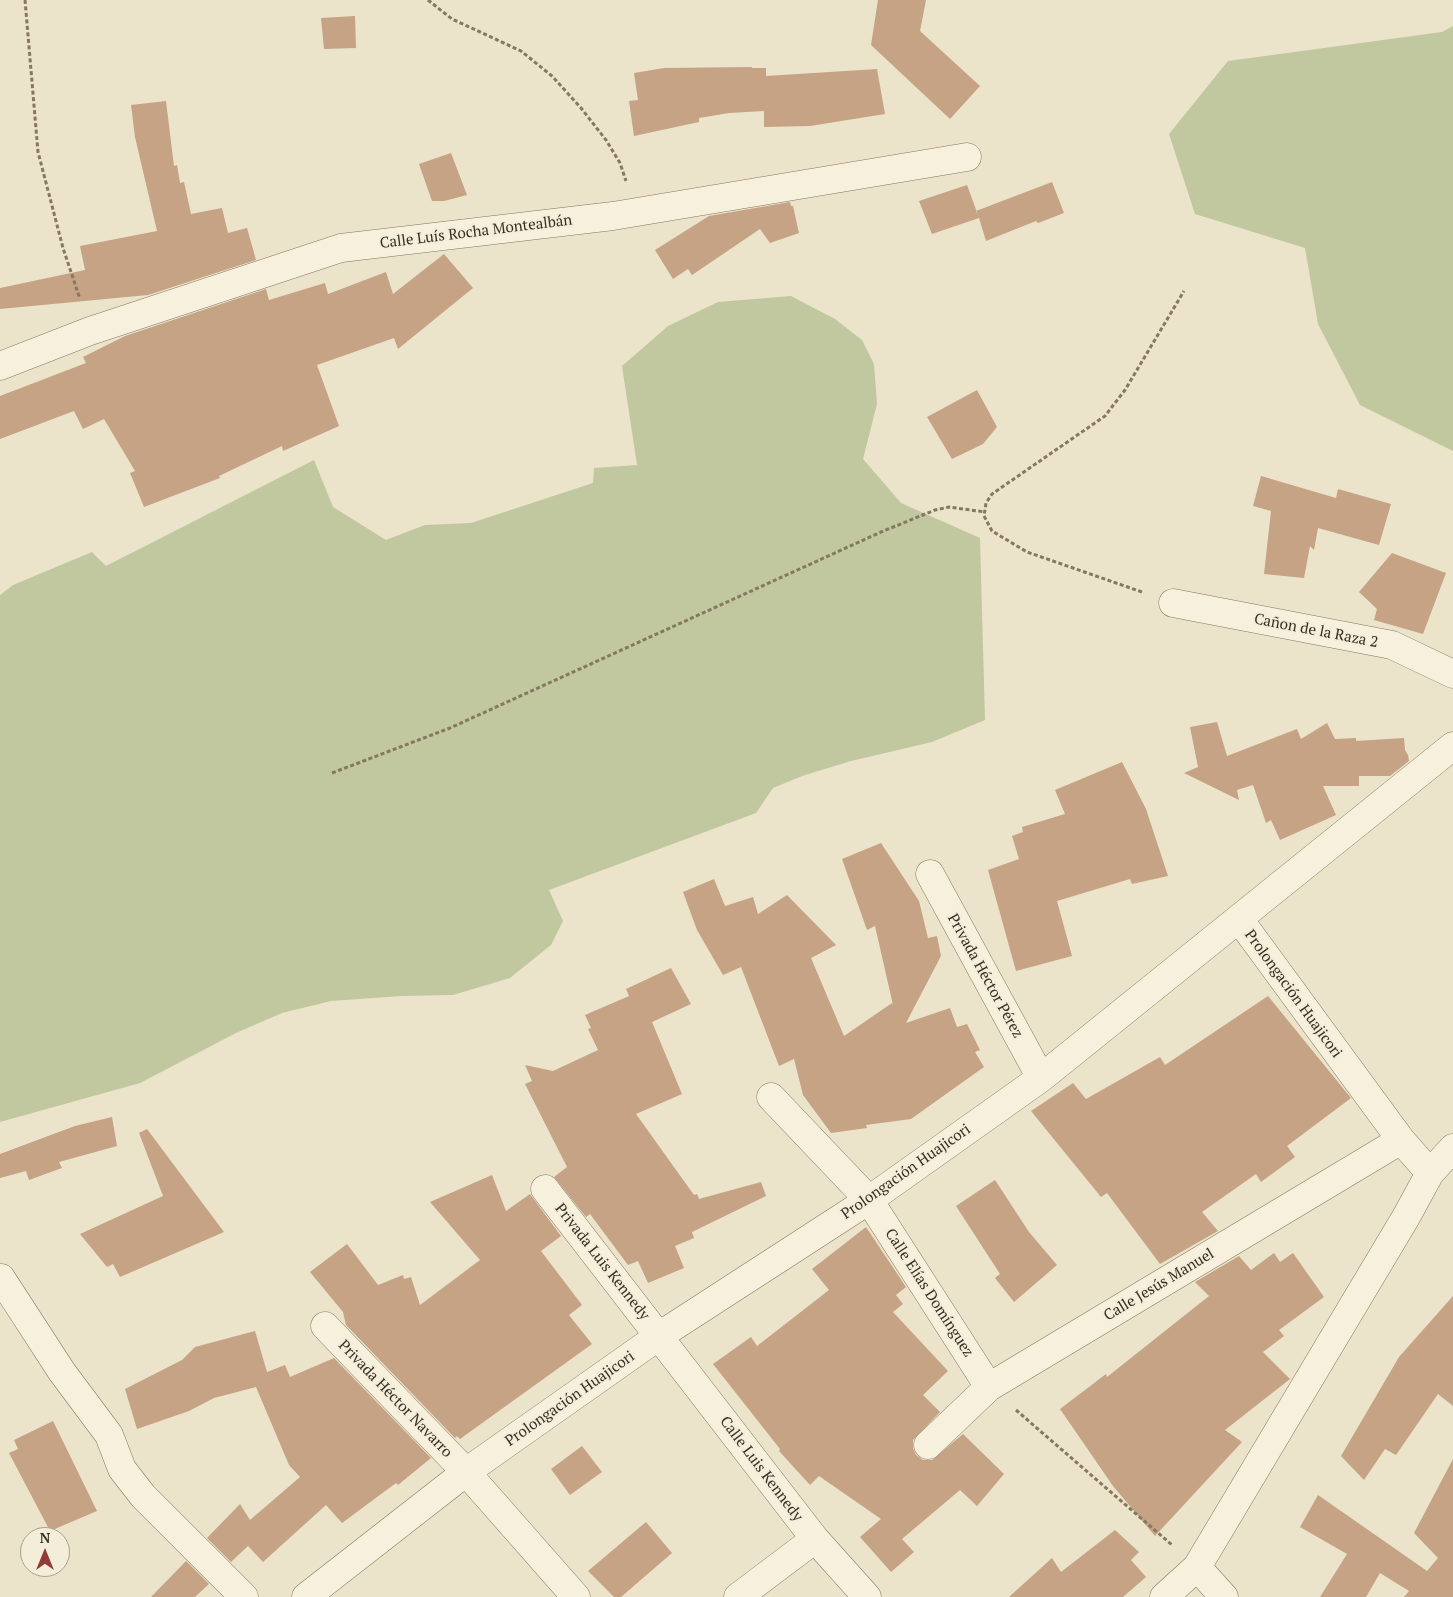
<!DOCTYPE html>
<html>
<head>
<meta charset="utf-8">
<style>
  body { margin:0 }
  #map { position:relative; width:1453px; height:1597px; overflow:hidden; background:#ebe3ca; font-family:"PT Serif",serif }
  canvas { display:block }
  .north { position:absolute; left:20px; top:1527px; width:50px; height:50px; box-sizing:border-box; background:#f3edd9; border:1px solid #a8a190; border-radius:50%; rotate:0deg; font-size:14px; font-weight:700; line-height:20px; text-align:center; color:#382e22 }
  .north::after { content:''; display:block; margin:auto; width:18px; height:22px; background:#903b36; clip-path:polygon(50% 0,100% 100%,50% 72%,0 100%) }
</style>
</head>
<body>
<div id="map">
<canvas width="1453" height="1597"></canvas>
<div class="north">N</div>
</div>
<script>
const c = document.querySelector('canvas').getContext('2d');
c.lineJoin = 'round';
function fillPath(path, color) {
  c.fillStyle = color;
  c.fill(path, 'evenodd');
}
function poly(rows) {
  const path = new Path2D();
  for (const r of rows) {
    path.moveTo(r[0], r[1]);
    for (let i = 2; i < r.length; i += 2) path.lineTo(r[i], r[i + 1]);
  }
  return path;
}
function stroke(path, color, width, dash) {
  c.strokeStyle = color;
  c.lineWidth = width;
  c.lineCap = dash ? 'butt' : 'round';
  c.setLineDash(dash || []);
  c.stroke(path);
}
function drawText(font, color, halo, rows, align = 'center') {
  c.font = font + ' "PT Serif",serif';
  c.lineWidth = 4;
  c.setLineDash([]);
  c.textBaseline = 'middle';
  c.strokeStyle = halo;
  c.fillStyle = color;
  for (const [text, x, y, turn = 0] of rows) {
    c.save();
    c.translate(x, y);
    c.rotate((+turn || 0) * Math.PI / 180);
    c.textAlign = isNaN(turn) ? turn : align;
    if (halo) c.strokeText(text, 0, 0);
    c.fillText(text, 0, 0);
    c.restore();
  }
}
const green = poly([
  [1453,26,1453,451,1360,405,1318,324,1305,248,1195,214,1169,134,1228,61,1442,32],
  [791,296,835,319,862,340,874,364,877,404,863,459,901,503,980,538,985,720,932,742,851,761,802,776,773,788,756,813,549,890,563,921,551,945,510,978,453,995,401,996,331,1001,282,1013,236,1033,140,1083,0,1122,0,595,13,585,92,552,106,566,314,460,333,507,386,540,425,525,471,523,593,483,594,468,637,465,622,366,668,326,718,302]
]);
const building = poly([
  [878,0,926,0,920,31,980,86,950,119,871,45],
  [355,16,356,48,324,49,321,18],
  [752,67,752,68,766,68,766,76,877,69,885,114,810,126,764,127,764,111,729,113,699,118,699,122,634,136,629,101,638,100,634,73,664,68],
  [166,101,174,166,177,165,180,183,184,182,191,214,222,208,228,233,247,228,256,260,148,295,0,309,0,288,85,270,80,246,157,231,135,137,131,105],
  [451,153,467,195,444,201,432,201,419,164],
  [1052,182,1064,213,1038,223,1036,221,986,241,979,218,932,234,919,201,967,185,978,215,976,211],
  [790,202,791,206,793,206,799,233,770,243,760,229,692,275,688,269,673,279,655,250,709,216],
  [444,254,473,288,398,349,394,338,317,365,339,426,283,451,282,446,219,476,220,478,144,507,130,473,135,471,104,419,83,429,74,411,0,439,0,396,86,363,83,357,125,336,266,289,269,300,325,283,328,294,386,272,393,294],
  [977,390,997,427,983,444,952,459,927,417],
  [1261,476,1336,498,1338,489,1391,504,1379,545,1318,528,1314,550,1310,546,1304,578,1264,574,1271,511,1253,506],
  [1392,553,1446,573,1423,634,1374,620,1377,609,1359,592],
  [1217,722,1227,756,1297,729,1301,739,1327,723,1335,739,1356,738,1356,741,1404,738,1405,750,1408,755,1409,761,1390,776,1359,776,1359,786,1323,786,1336,815,1280,840,1271,820,1266,823,1253,785,1237,790,1239,800,1184,773,1198,767,1190,727],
  [1122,762,1146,809,1168,876,1132,884,1130,879,1057,901,1072,956,1016,971,988,870,1019,859,1012,836,1023,832,1022,827,1065,814,1055,790],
  [881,843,919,901,928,938,937,936,941,956,906,1023,950,1008,957,1027,967,1024,980,1050,975,1052,984,1067,911,1119,866,1125,867,1128,831,1133,803,1095,794,1059,779,1066,741,967,723,975,697,930,683,892,714,879,725,906,753,897,758,914,787,895,836,945,811,958,844,1036,892,1003,893,1005,875,926,867,930,842,859],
  [671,968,691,1004,652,1022,682,1094,636,1114,694,1195,697,1194,699,1199,761,1182,766,1196,692,1232,694,1238,675,1246,684,1268,648,1283,638,1261,628,1265,590,1214,586,1217,554,1177,567,1167,525,1084,532,1081,525,1065,553,1071,598,1050,588,1029,591,1028,585,1015,629,996,626,989],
  [1268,996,1351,1098,1287,1146,1295,1157,1261,1182,1256,1174,1202,1212,1218,1231,1160,1264,1107,1193,1101,1197,1031,1111,1073,1083,1086,1099,1160,1057,1165,1065],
  [112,1117,117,1146,59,1162,62,1168,29,1180,26,1171,0,1178,0,1154,75,1126],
  [147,1129,224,1232,120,1277,113,1264,107,1267,80,1234,163,1196,139,1133],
  [492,1175,506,1211,530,1194,561,1236,541,1251,582,1305,569,1315,592,1344,460,1439,457,1436,455,1438,346,1325,343,1312,310,1272,347,1244,378,1285,403,1275,404,1279,411,1277,420,1305,480,1260,430,1202],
  [995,1180,1029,1232,1057,1265,1014,1302,995,1278,1000,1274,956,1206],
  [866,1227,906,1287,896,1295,903,1304,893,1312,948,1371,923,1395,940,1412,913,1440,913,1448,916,1455,923,1460,932,1460,963,1434,1004,1474,977,1506,960,1490,902,1539,914,1552,891,1572,860,1537,881,1519,819,1476,810,1485,779,1451,780,1449,713,1364,751,1337,757,1346,829,1290,812,1269],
  [1274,1253,1280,1262,1293,1253,1324,1297,1279,1330,1284,1336,1263,1352,1290,1379,1225,1430,1242,1442,1155,1536,1113,1486,1060,1409,1106,1374,1107,1377,1209,1296,1195,1282,1239,1256,1251,1270],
  [1453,1296,1453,1406,1438,1394,1396,1455,1385,1449,1364,1480,1341,1456,1399,1357],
  [255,1331,267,1372,285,1365,290,1377,334,1358,431,1458,398,1485,396,1483,342,1523,326,1505,263,1562,248,1546,231,1562,207,1538,240,1504,250,1520,300,1477,289,1465,256,1387,214,1398,189,1411,137,1429,125,1389,182,1360,195,1347],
  [53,1421,97,1511,50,1531,9,1453,18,1449,14,1440],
  [582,1446,602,1472,570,1495,551,1469],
  [1453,1459,1453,1597,1404,1597,1409,1591,1380,1573,1366,1597,1320,1597,1347,1554,1300,1527,1318,1495,1427,1571,1438,1558,1414,1533],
  [646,1522,672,1553,621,1597,614,1597,588,1571],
  [1115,1530,1139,1552,1131,1560,1146,1577,1123,1597,1009,1597,1052,1558,1061,1572],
  [186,1561,209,1584,195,1597,151,1597]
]);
const path = poly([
  [25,0,38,152,63,248,80,299],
  [428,0,452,19,521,51,552,76,581,108,606,140,620,163,626,181],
  [1142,592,1027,552,992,531,984,516,986,503,992,494,1105,416,1125,390,1184,291],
  [332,773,450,728,881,532,935,510,949,507,985,512],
  [1016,1410,1172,1545]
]);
const minor = poly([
  [0,366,90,331,341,248,613,216,967,157],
  [1173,603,1392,645,1453,674],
  [930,874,1041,1078],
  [1239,919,1401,1140,1430,1173],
  [771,1097,869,1200,989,1387],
  [545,1189,815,1539,867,1597],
  [1,1278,62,1372,109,1435,122,1469,143,1496,244,1597],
  [325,1326,466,1472,576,1597],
  [928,1445,989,1387,1401,1140],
  [1197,1567,1224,1597],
  [306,1597,466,1472,659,1336,869,1200,1041,1078,1453,746],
  [738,1597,815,1539],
  [1164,1597,1197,1567,1406,1217,1430,1173,1453,1148]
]);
const streetNames = [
  ["Calle Luís Rocha Montealbán",476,232,-7],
  ["Cañon de la Raza 2",1316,631,11],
  ["Privada Héctor Pérez",985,976,61],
  ["Prolongación Huajicori",1293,994,54],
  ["Prolongación Huajicori",906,1172,-35],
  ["Privada Luis Kennedy",602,1262,52],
  ["Calle Jesús Manuel",1159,1285,-31],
  ["Calle Elías Domínguez",929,1293,57],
  ["Privada Héctor Navarro",395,1399,46],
  ["Prolongación Huajicori",570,1399,-35],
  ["Calle Luis Kennedy",761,1469,53]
];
fillPath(green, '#c1c89f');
fillPath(building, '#c5a384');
stroke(minor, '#867760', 29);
stroke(path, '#867760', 3, [4, 2.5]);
stroke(minor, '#f6f0dd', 28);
drawText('15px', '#382e22', '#f3edd9', streetNames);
</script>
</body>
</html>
